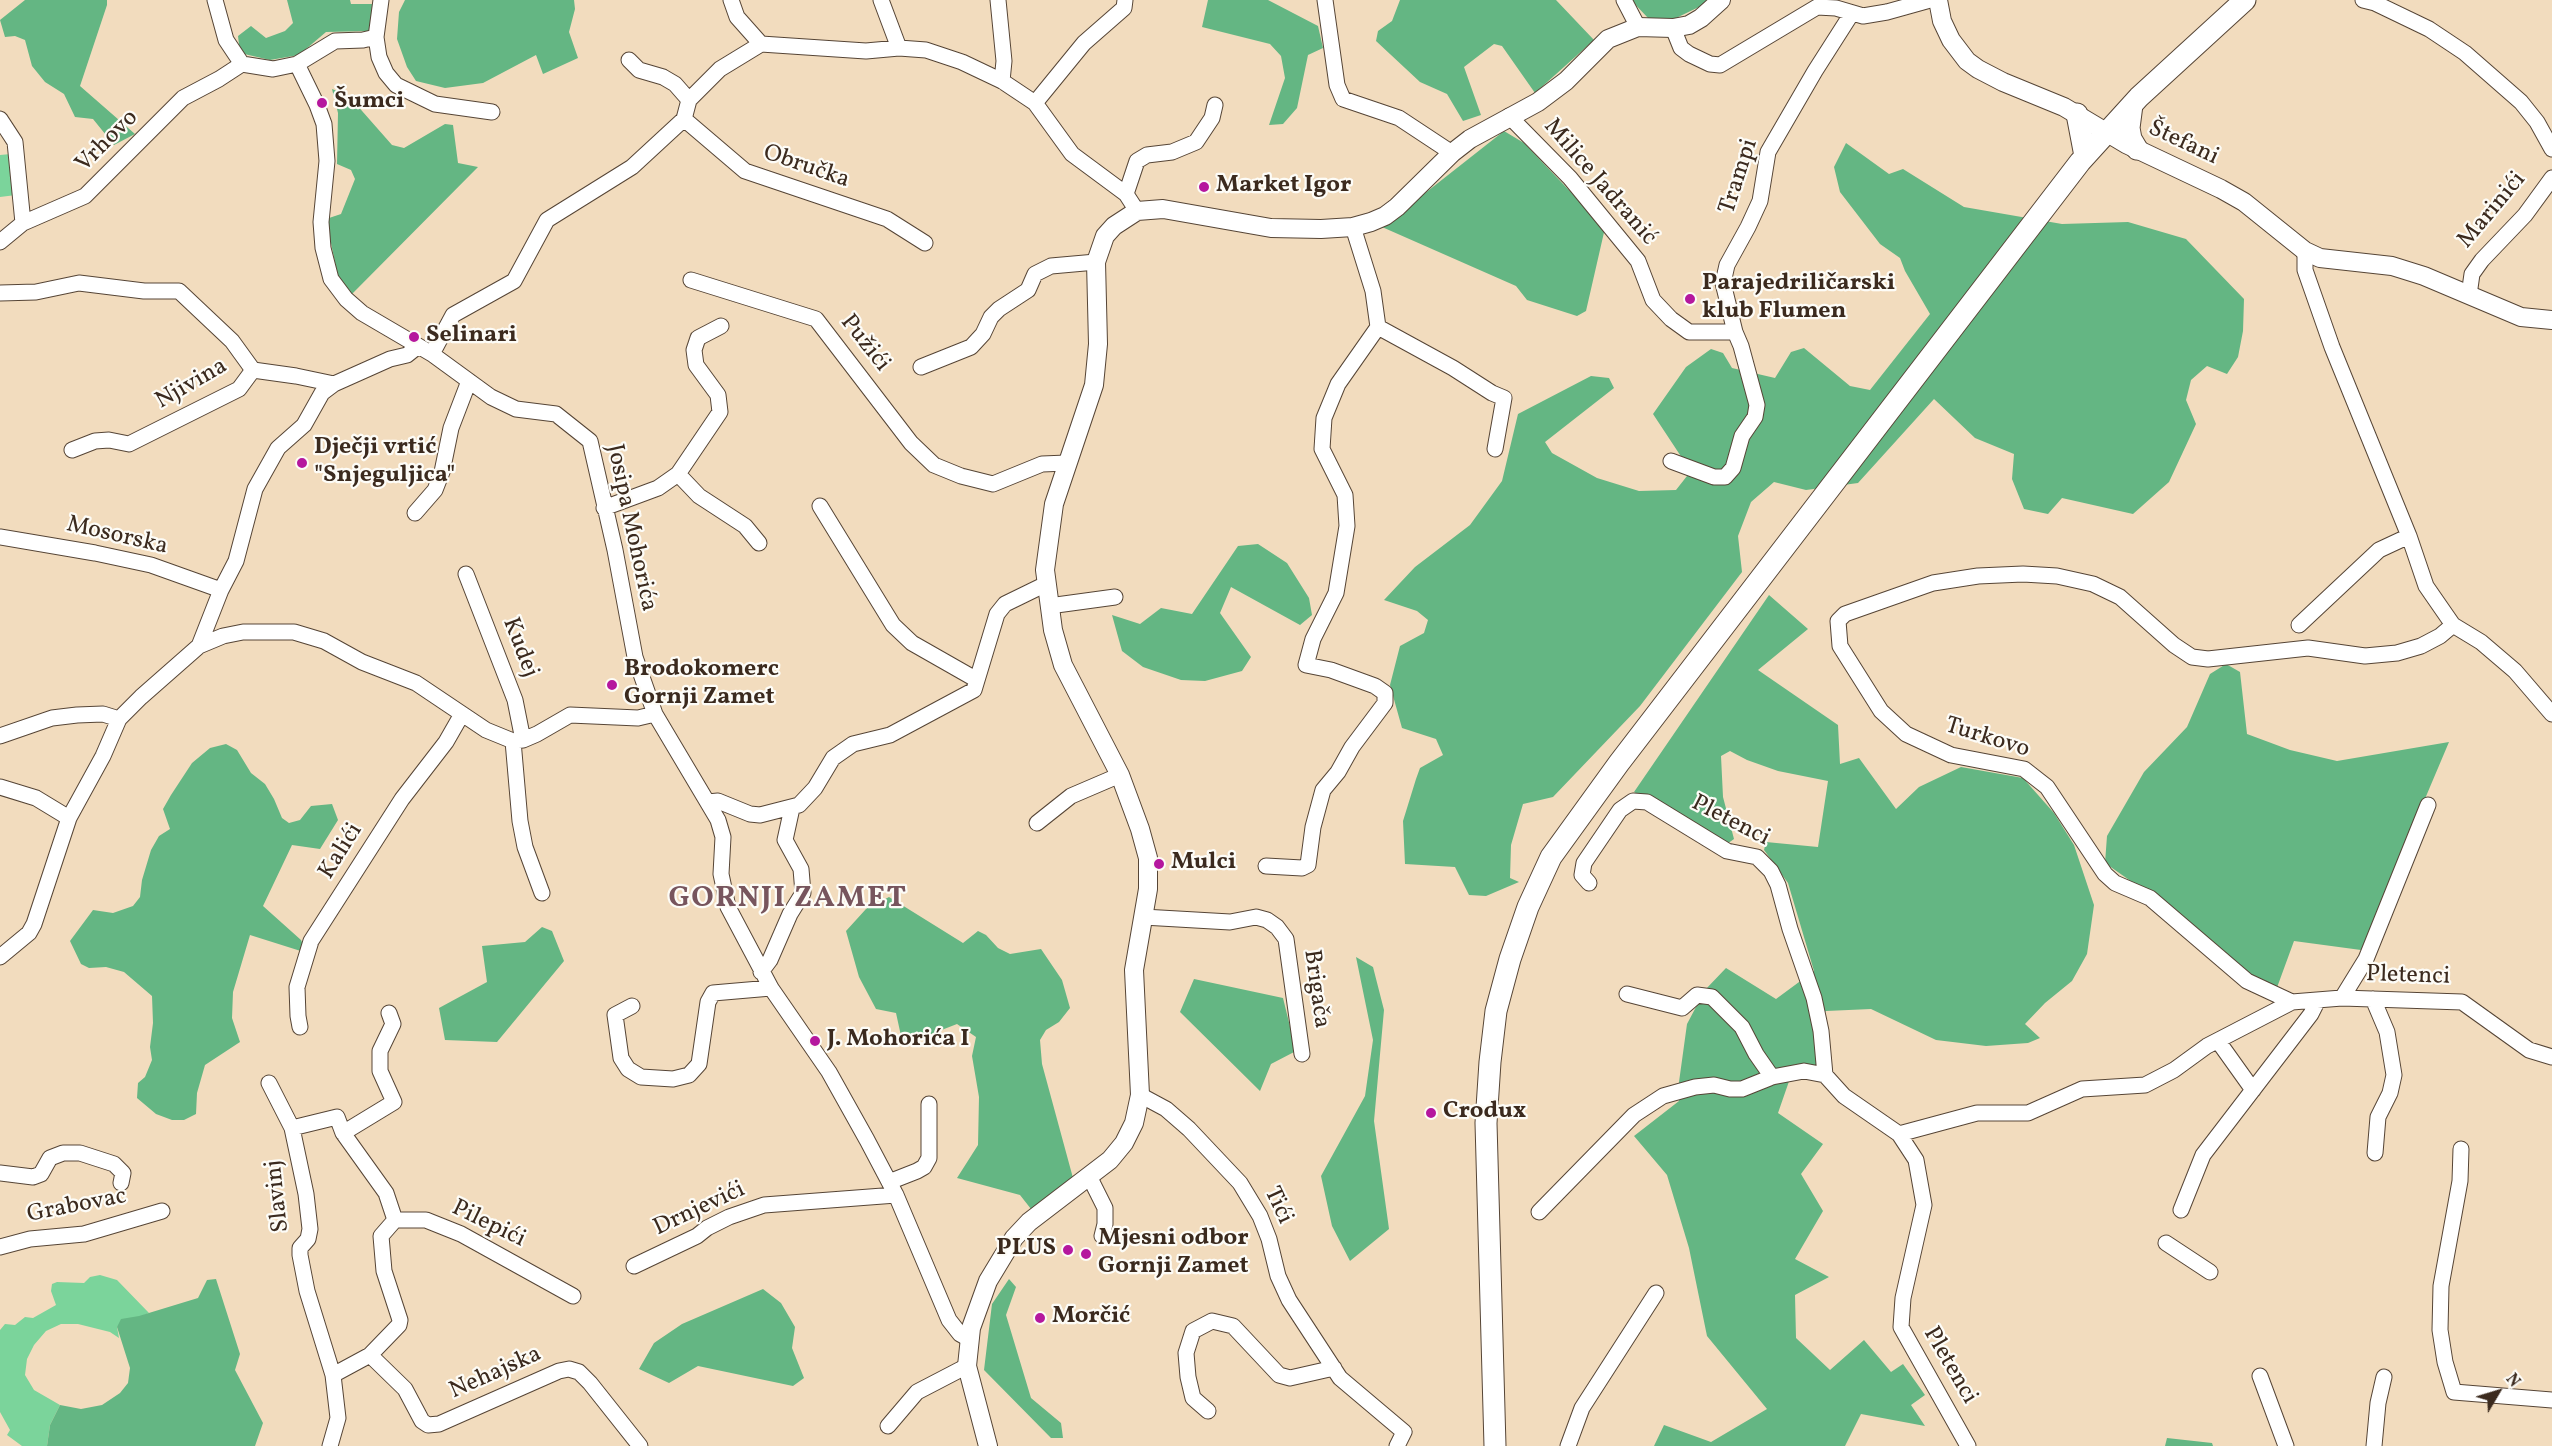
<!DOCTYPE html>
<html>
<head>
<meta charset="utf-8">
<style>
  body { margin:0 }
  #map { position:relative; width:2552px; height:1446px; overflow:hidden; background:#f2dcbe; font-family:Vollkorn,serif }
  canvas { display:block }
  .north { position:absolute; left:2468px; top:1362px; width:60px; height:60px; -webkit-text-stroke:4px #fdfcf7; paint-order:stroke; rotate:52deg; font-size:16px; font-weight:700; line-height:24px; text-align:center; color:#3b2a1e }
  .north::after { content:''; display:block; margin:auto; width:21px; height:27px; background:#3b2a1e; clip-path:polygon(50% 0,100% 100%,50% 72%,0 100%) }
</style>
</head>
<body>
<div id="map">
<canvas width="2552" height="1446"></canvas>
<div class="north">N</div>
</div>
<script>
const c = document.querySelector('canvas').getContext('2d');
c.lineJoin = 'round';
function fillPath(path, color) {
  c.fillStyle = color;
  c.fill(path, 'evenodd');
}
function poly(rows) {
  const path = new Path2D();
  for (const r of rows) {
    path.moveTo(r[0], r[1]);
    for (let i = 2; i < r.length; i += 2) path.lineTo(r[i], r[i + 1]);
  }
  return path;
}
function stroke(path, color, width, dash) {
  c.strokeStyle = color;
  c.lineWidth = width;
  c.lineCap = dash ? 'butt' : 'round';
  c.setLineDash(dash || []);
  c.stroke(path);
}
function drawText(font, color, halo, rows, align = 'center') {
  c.font = font + ' Vollkorn,serif';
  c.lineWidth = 4.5;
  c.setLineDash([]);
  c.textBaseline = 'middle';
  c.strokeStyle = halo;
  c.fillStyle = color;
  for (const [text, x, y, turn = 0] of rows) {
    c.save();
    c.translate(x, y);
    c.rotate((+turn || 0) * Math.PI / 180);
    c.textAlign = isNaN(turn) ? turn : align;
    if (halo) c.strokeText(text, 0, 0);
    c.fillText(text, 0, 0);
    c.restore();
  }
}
const green = poly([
  [11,154,16,195,0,197,0,155],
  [100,1275,117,1280,149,1313,117,1327,119,1338,110,1332,78,1324,61,1324,46,1331,34,1345,27,1359,25,1375,34,1390,60,1405,50,1425,47,1446,22,1446,7,1435,10,1430,0,1412,0,1330,5,1324,15,1325,25,1317,33,1318,56,1305,51,1291,52,1284,57,1282,84,1283,90,1277]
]);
const forest = poly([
  [25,0,107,0,107,5,80,86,135,134,114,145,93,119,75,117,64,94,45,82,32,66,25,40,15,36,5,37,0,20],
  [287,0,350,0,351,4,372,4,371,31,326,32,299,55,270,60,240,53,238,36,251,26,266,38,285,31,293,23],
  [405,0,574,0,575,9,569,32,578,58,543,74,536,55,483,83,445,88,416,81,407,67,397,39,399,12],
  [1208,0,1268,0,1318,26,1323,48,1308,55,1297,108,1283,124,1269,125,1285,78,1281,56,1270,44,1202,27],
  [1400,0,1556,0,1594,40,1535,93,1502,46,1494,44,1464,67,1481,115,1463,121,1447,94,1420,82,1376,41,1378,31,1392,21],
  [1631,0,1708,0,1701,6,1674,19,1648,18],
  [332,89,348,95,392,145,404,148,445,124,453,125,458,163,478,167,351,295,338,277,326,219,341,214,355,179,351,170,337,164,338,113],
  [1504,131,1524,143,1605,228,1586,311,1577,316,1527,300,1516,286,1382,227],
  [1846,143,1889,174,1903,169,1964,207,2062,224,2128,222,2186,239,2244,299,2243,331,2238,357,2227,374,2207,366,2191,380,2186,400,2196,424,2169,482,2133,514,2062,498,2048,514,2024,509,2012,479,2014,454,1975,438,1934,399,1858,483,1806,490,1774,482,1751,502,1738,536,1742,572,1640,706,1553,797,1523,804,1511,845,1510,878,1519,882,1486,896,1469,895,1455,867,1405,864,1403,821,1416,779,1420,768,1443,755,1436,739,1402,728,1390,685,1400,646,1424,633,1428,620,1417,611,1384,600,1415,567,1470,525,1502,481,1518,414,1591,376,1609,378,1614,388,1545,442,1552,453,1597,478,1639,491,1676,490,1687,476,1684,461,1653,414,1686,367,1711,349,1723,353,1732,368,1775,378,1791,352,1804,348,1850,386,1870,390,1930,314,1905,271,1900,258,1880,244,1840,192,1834,167],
  [1258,544,1287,563,1309,598,1312,615,1300,625,1231,587,1220,613,1251,657,1242,671,1205,681,1181,680,1143,667,1122,651,1112,615,1140,624,1161,608,1192,614,1238,546],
  [1769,595,1808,629,1758,670,1838,725,1840,764,1859,758,1896,809,1919,787,1961,767,2023,778,2054,813,2074,845,2094,905,2087,954,2072,981,2045,1003,2025,1024,2040,1038,2028,1043,1986,1046,1936,1040,1871,1009,1826,1011,1815,1020,1817,1067,1795,1064,1778,1113,1823,1144,1801,1174,1823,1211,1795,1259,1829,1277,1795,1295,1796,1338,1830,1370,1864,1340,1891,1372,1903,1364,1925,1395,1911,1405,1925,1426,1861,1414,1845,1446,1654,1446,1664,1425,1711,1442,1767,1409,1707,1336,1689,1248,1667,1175,1634,1136,1679,1101,1679,1082,1687,1024,1705,990,1726,968,1776,999,1814,971,1788,883,1764,850,1766,842,1818,847,1828,781,1778,771,1747,760,1730,751,1721,756,1723,797,1734,839,1727,844,1634,792],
  [2226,664,2240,672,2247,734,2290,750,2337,761,2449,742,2361,950,2294,941,2275,993,2152,896,2105,863,2107,836,2144,772,2187,727,2210,674],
  [226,744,237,750,251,773,265,784,274,799,282,818,289,823,300,820,311,806,332,804,338,820,320,849,292,845,263,906,301,940,307,953,250,935,233,992,232,1018,240,1042,205,1065,197,1093,196,1114,184,1120,172,1120,156,1114,137,1098,138,1083,145,1077,152,1060,150,1047,153,1023,152,996,124,972,106,967,89,968,81,964,70,941,93,910,113,913,133,906,140,897,142,880,151,850,159,836,170,829,163,809,171,795,192,763,210,748],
  [889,897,963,943,978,931,986,935,998,948,1010,954,1041,949,1062,980,1070,1008,1059,1022,1046,1030,1040,1040,1042,1064,1073,1178,1031,1209,1020,1195,957,1178,978,1145,979,1097,972,1056,976,1037,957,1024,903,1045,896,1013,876,1009,859,977,846,931,866,909],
  [542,927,552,931,564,961,497,1042,445,1040,439,1008,487,982,482,946,525,942],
  [1356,957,1373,967,1384,1010,1374,1121,1389,1229,1350,1261,1332,1226,1321,1176,1365,1096,1373,1040],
  [1194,979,1283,998,1296,1051,1271,1064,1260,1091,1180,1012],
  [216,1279,240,1354,235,1370,263,1423,255,1446,47,1446,50,1425,60,1405,81,1409,102,1405,120,1393,128,1383,130,1368,117,1327,121,1319,139,1316,198,1298,207,1280],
  [1009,1279,1016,1287,1006,1315,1031,1398,1061,1423,1063,1438,1051,1438,984,1370,992,1304],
  [763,1289,781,1303,795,1327,792,1348,804,1378,793,1386,698,1366,669,1383,639,1369,654,1343,682,1324],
  [2167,1438,2212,1443,2213,1446,2165,1446]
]);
const minor = poly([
  [215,0,226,40,242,64,273,69,297,64,317,105,324,124,327,161,321,222,323,248,331,279,346,299,362,313,432,354,491,397,516,409,556,414,590,441,615,550,635,657,655,714,718,820,723,837,721,874,728,907,771,988,829,1072,867,1140,896,1195,949,1320,960,1334,969,1339],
  [731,0,737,17,761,44],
  [881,0,899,48],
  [998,0,1004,61,1002,81],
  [1325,0,1337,85,1343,99,1399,118,1452,153],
  [1624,0,1638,27],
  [2363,0,2375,3,2429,29,2465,53,2521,102,2537,122,2552,149],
  [1673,28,1681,48,1689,54,1710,64,1720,65,1817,7,1836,8,1863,16,1887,12,1930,0],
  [376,37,379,57,386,73,396,85,435,104,492,112],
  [629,60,639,70,663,77,675,84,689,100],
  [297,64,335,41,363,40,376,37,381,0],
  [1035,103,1084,43,1124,8,1125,0],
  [1509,116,1570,178,1638,261,1653,300,1671,319,1689,332,1735,332,1741,346,1757,405,1755,417,1742,436,1733,468,1725,477,1714,477,1671,461],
  [0,119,15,142,23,223],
  [684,119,745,171,887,219,925,243],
  [1126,194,1137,161,1147,155,1172,152,1196,142,1212,118,1215,105],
  [0,242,23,223,85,196,183,98,219,79,242,64],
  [2305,251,2305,270,2332,347,2409,536,2426,586,2453,625,2481,642,2515,671,2552,714],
  [691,280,816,319,911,443,934,465,961,476,993,484,1042,464,1067,463],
  [0,293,36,292,79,283,144,291,179,291,232,341,253,370],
  [2469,295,2472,274,2482,260,2525,215,2552,178],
  [1378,327,1453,368,1492,393,1504,398,1495,449],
  [1735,332,1723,283,1727,265,1748,227,1760,201,1768,152,1815,71,1852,13],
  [432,354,453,315,514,281,547,220,632,167,684,119,689,100,720,69,761,44,866,51,899,48,926,50,962,62,1002,81,1035,103,1072,154,1126,194,1137,211],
  [921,367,971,347,983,334,991,317,999,309,1028,290,1035,274,1051,266,1096,262],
  [72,450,95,441,109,440,129,444,239,389,253,370,296,376,334,384],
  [678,474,699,496,745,526,759,543],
  [820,506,893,625,912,643,977,680],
  [604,508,658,488,678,474,720,412,718,395,696,365,694,350,698,338,721,326],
  [415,513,435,490,442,472,451,428,469,381],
  [0,537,95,553,151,565,221,590],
  [466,574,515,700,523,740],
  [1049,606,1115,597],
  [2299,625,2379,550,2409,536],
  [199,646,223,636,243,632,294,632,324,641,362,662,416,683,486,730,513,741,523,740,537,734,570,715,638,718,655,714],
  [0,736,52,718,77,715,103,714,119,719],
  [513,741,520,821,525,847,542,893],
  [0,787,36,798,69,818],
  [708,802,718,801,750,814,760,815,799,805,815,788,833,758,853,744,890,735,974,690,997,614,1005,604,1046,584],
  [1037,823,1071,796,1120,775],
  [1266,866,1302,868,1308,865,1313,827,1323,790,1338,772,1352,747,1385,703,1385,693,1375,686,1331,670,1306,665,1313,639,1336,593,1347,526,1345,495,1322,449,1324,418,1338,384,1378,327,1373,291,1353,227],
  [1589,883,1582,875,1584,863,1620,810,1633,801,1647,802,1727,851,1757,857,1771,871,1778,885,1790,929,1814,998,1821,1031,1825,1075,1844,1096,1899,1134,1916,1160,1924,1205,1903,1298,1901,1327,1968,1446],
  [1143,917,1230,922,1256,917,1267,920,1277,927,1286,939,1302,1054],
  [0,957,29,933,34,924,69,818,103,756,119,719,141,697,199,646,221,590,236,561,255,489,278,448,304,425,322,393,334,384,390,359,407,355,417,347],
  [761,972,770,960,790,914,803,893,801,869,785,840,792,808],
  [1627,994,1682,1008,1697,995,1712,997,1742,1027,1756,1054,1772,1077],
  [2342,998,2366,959,2428,805],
  [2373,999,2387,1032,2394,1075,2390,1093,2378,1117,2375,1153],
  [2292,1002,2247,981,2150,898,2115,883,2105,874,2047,787,2024,769,1951,755,1906,734,1881,711,1840,646,1838,621,1845,614,1933,583,1978,576,2023,574,2057,576,2093,584,2120,597,2174,645,2192,657,2208,659,2308,648,2365,656,2397,653,2421,646,2440,636,2453,625],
  [632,1006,615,1015,621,1058,628,1069,641,1077,673,1079,689,1075,699,1064,708,1002,713,993,771,988],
  [300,1027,298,1016,297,987,311,941,402,799,446,742,462,714],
  [2218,1041,2253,1090],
  [269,1083,292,1128,306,1194,310,1229,308,1239,300,1248,300,1255,307,1291,333,1375],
  [1140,1095,1166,1109,1189,1129,1240,1183,1260,1216,1269,1239,1278,1276,1289,1300,1340,1378,1404,1432,1397,1446],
  [292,1128,337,1117,343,1133,394,1102,380,1071,380,1051,393,1024,389,1013],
  [343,1133,386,1193,395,1220],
  [1899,1134,1977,1113,2028,1113,2082,1089,2145,1085,2174,1070,2207,1046,2292,1002,2342,998,2462,1002,2529,1050,2552,1057],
  [2461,1149,2460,1181,2441,1286,2440,1330,2445,1362,2454,1392,2552,1400],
  [0,1173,33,1177,41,1174,50,1158,63,1153,80,1153,114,1164,123,1173,121,1183],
  [1089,1176,1105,1208,1105,1224,1102,1236],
  [889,1182,917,1171,924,1167,929,1158,929,1104],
  [2181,1210,2203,1155,2311,1014,2318,1000],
  [1539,1212,1634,1115,1663,1096,1695,1087,1714,1085,1730,1089,1742,1089,1772,1077,1804,1071,1825,1075],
  [2166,1243,2210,1272],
  [0,1247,30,1239,84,1234,162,1211],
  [634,1266,697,1236,707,1228,729,1217,764,1205,896,1195],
  [370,1355,405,1389,422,1421,428,1425,439,1424,559,1371,569,1369,579,1372,590,1383,640,1446],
  [2260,1376,2286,1446],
  [1208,1411,1193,1398,1188,1377,1186,1353,1193,1331,1212,1321,1233,1326,1279,1375,1290,1378,1334,1368],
  [888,1426,917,1392,967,1366],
  [330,1446,338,1418,333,1375,370,1355,399,1325,400,1320,384,1271,381,1236,395,1220,426,1220,461,1234,573,1296],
  [1568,1446,1582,1408,1656,1293],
  [2374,1446,2378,1403,2384,1377]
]);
const tertiary = poly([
  [1938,0,1942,21,1951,40,1967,61,1978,69,2003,82,2064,107,2126,144,2221,189,2244,202,2305,251,2320,258,2392,266,2424,276,2521,317,2552,320],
  [988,1446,967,1366,971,1328,988,1281,1014,1238,1029,1222,1110,1160,1124,1143,1134,1123,1140,1095,1134,970,1148,889,1148,858,1140,829,1120,775,1063,665,1053,630,1045,570,1054,504,1094,385,1098,344,1096,262,1105,236,1114,226,1137,211,1163,209,1271,228,1321,229,1353,227,1371,222,1385,216,1397,207,1452,153,1470,139,1538,102,1566,81,1608,39,1638,27,1673,28,1689,25,1701,18,1721,0]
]);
const secondary = poly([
  [2132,105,2129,128,2131,139,2137,149],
  [2077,114,2085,156],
  [1495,1446,1486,1123,1490,1062,1496,1011,1510,959,1528,907,1551,857,1619,763,2080,162,2139,97,2245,0]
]);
const markers = [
  [322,103,6,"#b5179e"],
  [1204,187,6,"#b5179e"],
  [1690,299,6,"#b5179e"],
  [414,337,6,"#b5179e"],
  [302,463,6,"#b5179e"],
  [612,685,6,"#b5179e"],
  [1159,864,6,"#b5179e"],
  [815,1041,6,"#b5179e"],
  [1431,1113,6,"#b5179e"],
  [1068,1250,6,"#b5179e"],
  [1086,1254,6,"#b5179e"],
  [1040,1318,6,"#b5179e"]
];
const poiNames = [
  ["Šumci",334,103],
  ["Market Igor",1216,187],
  ["Parajedriličarski",1702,285],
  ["klub Flumen",1702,313],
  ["Selinari",426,337],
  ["Dječji vrtić",314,449],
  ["\"Snjeguljica\"",314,477],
  ["Brodokomerc",624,671],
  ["Gornji Zamet",624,699],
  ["Mulci",1171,864],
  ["J. Mohorića I",827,1041],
  ["Crodux",1443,1113],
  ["Mjesni odbor",1098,1240],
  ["Gornji Zamet",1098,1268],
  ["PLUS",1056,1250,"right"],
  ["Morčić",1052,1318]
];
const streetNames = [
  ["Vrhovo",108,142,-45],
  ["Štefani",2183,144,25],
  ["Obručka",806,168,19],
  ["Trampi",1740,177,-72],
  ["Milice Jadranić",1599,183,49],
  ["Marinići",2493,211,-50],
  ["Pužići",864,344,52],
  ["Njivina",192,385,-30],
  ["Josipa Mohorića",630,528,78],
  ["Mosorska",117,537,13],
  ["Kudej",519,648,69],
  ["Turkovo",1987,739,17],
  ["Pletenci",1730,822,27],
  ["Kalići",342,852,-58],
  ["Pletenci",2408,977,2],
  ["Brigača",1315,989,82],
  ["Slavinj",279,1196,-96],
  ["Tići",1277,1206,65],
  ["Grabovac",77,1207,-11],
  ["Drnjevići",700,1210,-25],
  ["Pilepići",488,1225,26],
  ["Pletenci",1949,1366,60],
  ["Nehajska",496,1374,-24]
];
const districtNames = [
  ["GORNJI ZAMET",788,900]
];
fillPath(green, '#7bd49b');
fillPath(forest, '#64b683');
stroke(minor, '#564536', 17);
stroke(tertiary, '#564536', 20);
stroke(secondary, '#564536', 23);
stroke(minor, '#fff', 15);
stroke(tertiary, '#fff', 18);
stroke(secondary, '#fff', 21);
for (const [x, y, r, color] of markers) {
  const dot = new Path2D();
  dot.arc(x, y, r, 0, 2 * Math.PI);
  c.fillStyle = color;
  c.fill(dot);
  stroke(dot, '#fdfcf7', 2);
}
drawText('bold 24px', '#3b2a1e', '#fdfcf7', poiNames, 'left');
drawText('24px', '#3b2a1e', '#fdfcf7', streetNames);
c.letterSpacing = '1.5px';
drawText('bold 30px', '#77555d', '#fdfcf7', districtNames);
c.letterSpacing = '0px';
</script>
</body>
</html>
